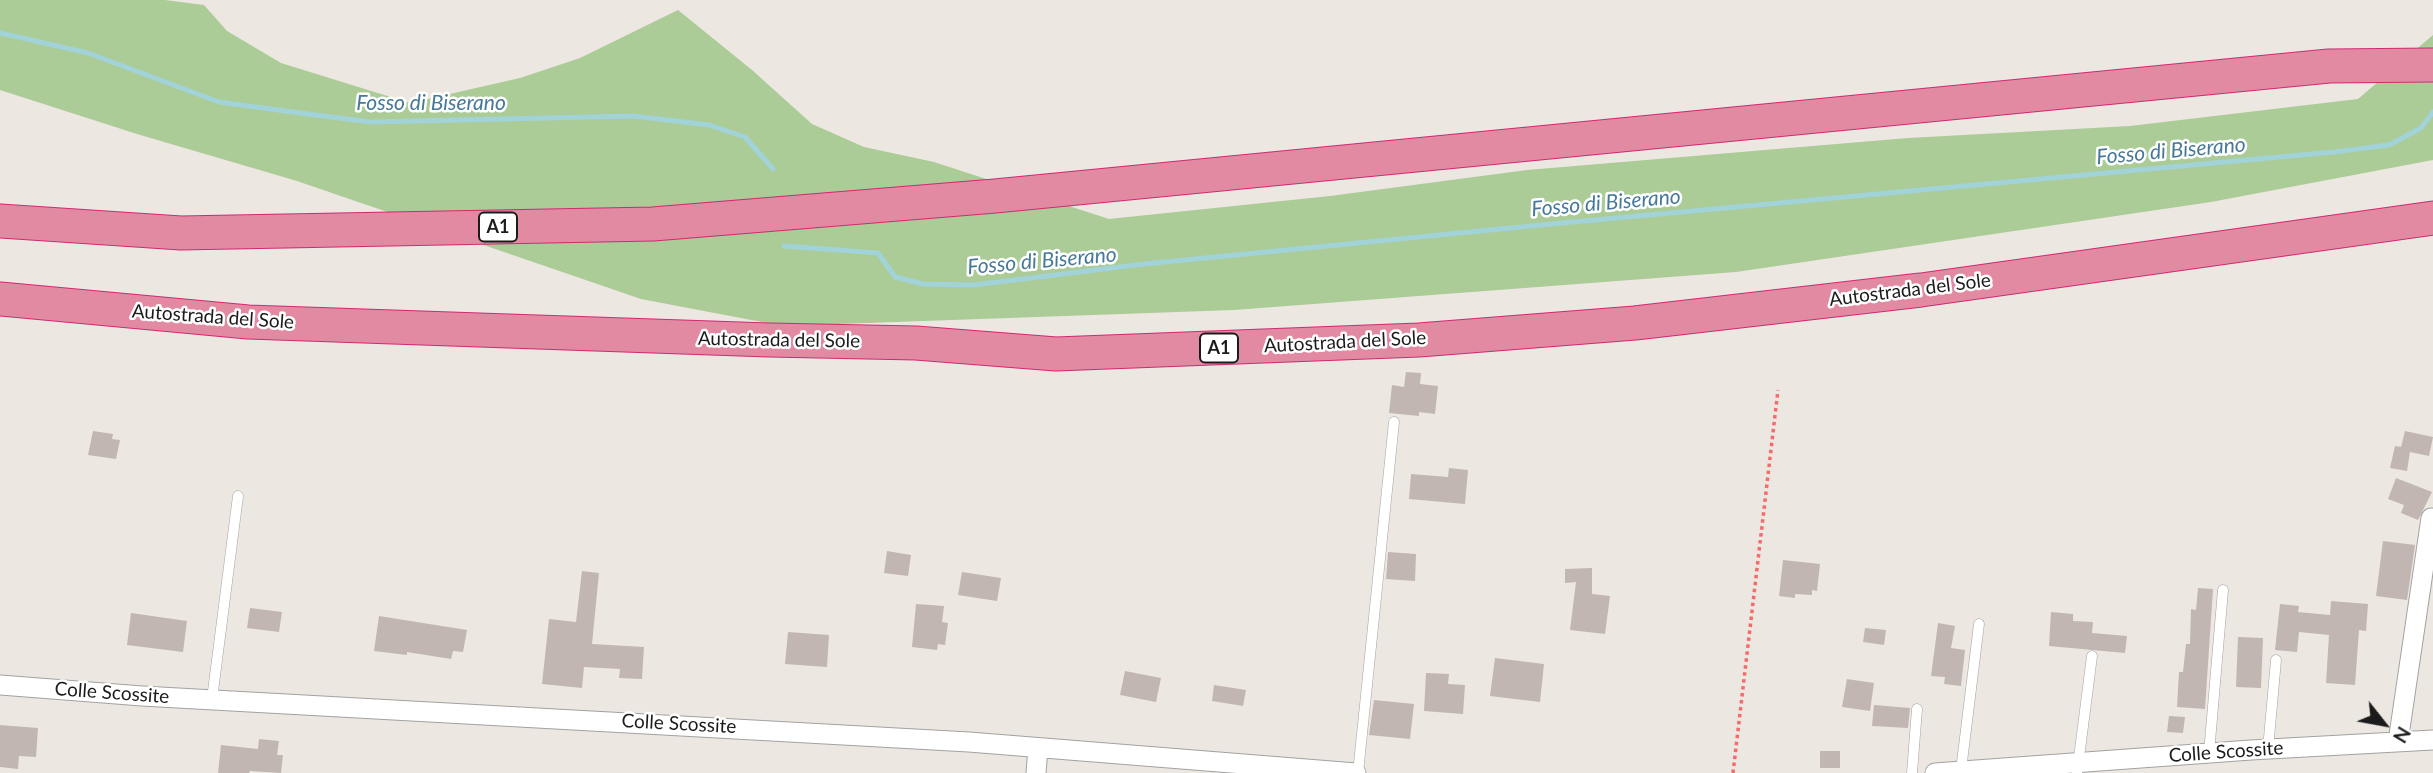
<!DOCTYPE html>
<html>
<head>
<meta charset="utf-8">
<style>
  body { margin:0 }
  #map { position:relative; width:2433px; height:773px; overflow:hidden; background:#ede7e1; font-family:Lato,sans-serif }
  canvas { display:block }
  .north { position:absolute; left:2349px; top:689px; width:70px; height:70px; -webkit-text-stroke:5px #fff; paint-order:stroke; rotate:121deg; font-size:19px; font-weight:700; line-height:28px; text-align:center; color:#1b1b1b }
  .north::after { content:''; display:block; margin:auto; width:24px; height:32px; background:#1b1b1b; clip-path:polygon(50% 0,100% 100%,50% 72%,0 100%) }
</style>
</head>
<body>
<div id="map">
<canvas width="2433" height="773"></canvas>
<div class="north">N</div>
</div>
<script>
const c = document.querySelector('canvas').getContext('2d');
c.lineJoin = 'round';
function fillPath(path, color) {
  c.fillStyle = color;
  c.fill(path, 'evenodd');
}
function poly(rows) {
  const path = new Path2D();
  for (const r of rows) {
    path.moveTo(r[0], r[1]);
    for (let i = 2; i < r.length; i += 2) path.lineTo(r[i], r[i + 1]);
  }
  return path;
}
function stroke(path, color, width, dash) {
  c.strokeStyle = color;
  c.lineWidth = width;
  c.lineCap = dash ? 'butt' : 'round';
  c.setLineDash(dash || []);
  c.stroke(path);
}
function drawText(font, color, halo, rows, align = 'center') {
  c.font = font + ' Lato,sans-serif';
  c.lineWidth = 5;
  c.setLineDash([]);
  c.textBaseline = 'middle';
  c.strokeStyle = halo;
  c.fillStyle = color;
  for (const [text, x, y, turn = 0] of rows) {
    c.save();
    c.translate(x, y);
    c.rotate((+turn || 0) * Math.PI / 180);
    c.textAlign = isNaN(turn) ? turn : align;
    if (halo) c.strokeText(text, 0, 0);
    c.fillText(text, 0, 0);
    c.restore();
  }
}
const forest = poly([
  [0,0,165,0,204,5,227,31,281,63,410,103,520,78,580,58,678,10,752,70,812,124,864,147,934,162,1109,219,1330,196,1527,170,1908,138,2130,126,2358,99,2433,35,2433,160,2211,202,1736,272,1234,310,783,326,641,299,297,181,137,134,0,90]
]);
const stream = poly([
  [0,33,88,53,219,102,300,113,371,122,634,116,709,125,745,137,773,169],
  [784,246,878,253,895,277,923,284,974,285,1144,264,1551,224,2334,152,2389,145,2421,128,2433,112]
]);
const building = poly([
  [1406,372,1421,373,1420,384,1438,386,1435,414,1419,412,1419,416,1389,413,1392,385,1404,387],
  [93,431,113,434,112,439,120,440,116,459,88,455],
  [2405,431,2433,437,2429,456,2410,452,2407,471,2390,468,2395,446,2401,447],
  [1449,468,1468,470,1465,504,1409,499,1411,474,1448,477],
  [2396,478,2432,492,2418,520,2401,513,2404,505,2388,499],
  [2383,541,2415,545,2407,600,2376,596],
  [887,551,911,555,908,576,884,573],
  [1388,552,1416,554,1415,581,1386,579],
  [1783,560,1820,564,1817,591,1812,590,1812,595,1795,594,1795,598,1779,596],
  [1592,568,1592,594,1610,596,1605,634,1570,630,1576,582,1565,583,1565,569],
  [582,571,599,573,592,644,644,647,642,679,619,678,620,669,584,667,582,688,542,684,549,619,576,622],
  [962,572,1001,578,997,601,958,595],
  [2198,588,2213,589,2205,709,2177,707,2179,672,2183,672,2186,644,2190,644,2191,609,2196,610],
  [2331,601,2368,604,2366,631,2359,630,2355,685,2326,683,2329,635,2299,632,2297,652,2275,650,2280,604,2299,606,2298,612,2330,615],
  [916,604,944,606,942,622,948,623,945,645,938,644,937,650,912,647],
  [250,608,282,612,279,632,247,628],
  [2051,612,2073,614,2073,621,2093,622,2092,633,2127,636,2125,653,2049,646],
  [131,613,187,621,183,652,127,645],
  [379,616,467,630,463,652,453,651,451,659,407,652,407,655,374,651],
  [1938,623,1955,626,1951,648,1965,650,1961,686,1944,684,1945,677,1931,676],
  [1865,628,1886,630,1884,645,1863,642],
  [788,632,829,635,827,667,785,664],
  [2238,637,2263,638,2261,688,2236,687],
  [1495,658,1544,664,1540,702,1490,696],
  [1125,671,1161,678,1156,702,1120,695],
  [1426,673,1449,674,1448,684,1465,685,1463,714,1424,711],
  [1847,679,1874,683,1870,711,1842,707],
  [1214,685,1246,690,1243,706,1212,701],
  [1374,700,1414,704,1410,739,1369,735],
  [1874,705,1910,708,1908,728,1872,726],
  [2169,716,2185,717,2183,733,2167,732],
  [0,725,38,728,36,757,19,756,18,769,0,767],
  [259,739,279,741,277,755,283,755,281,773,250,771,249,773,218,773,221,745,258,749],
  [1820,751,1840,751,1840,768,1820,768]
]);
const path = poly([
  [1733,773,1778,390]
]);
const service = poly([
  [212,699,238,496],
  [2268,749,2276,660],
  [2209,753,2223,590],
  [1961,770,1979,624],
  [1358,773,1394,422],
  [1912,773,1917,709],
  [2077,773,2092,656]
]);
const minor = poly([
  [0,685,142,696,969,742,1356,773],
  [2398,742,2431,518],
  [1036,773,1038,748],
  [1935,773,2251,750,2433,740]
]);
const motorway = poly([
  [0,221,181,233,653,224,995,196,2329,66,2433,65],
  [0,299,248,322,769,340,916,343,1056,354,1419,340,1635,323,1921,290,2433,218]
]);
const shields = [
  [498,227,38],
  [1219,348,38]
];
const shieldNames = [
  ["A1",498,227],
  ["A1",1219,348]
];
const streetNames = [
  ["Autostrada del Sole",1910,290,-7],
  ["Autostrada del Sole",213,317,4],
  ["Autostrada del Sole",779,340,1],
  ["Autostrada del Sole",1345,342,-3],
  ["Colle Scossite",112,693,4],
  ["Colle Scossite",679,724,3],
  ["Colle Scossite",2226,752,-4]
];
const waterNames = [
  ["Fosso di Biserano",431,103],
  ["Fosso di Biserano",2171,151,-5],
  ["Fosso di Biserano",1606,203,-5],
  ["Fosso di Biserano",1042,261,-5]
];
fillPath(forest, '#abcb97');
stroke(stream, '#a2d3d9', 5);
fillPath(building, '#c1b6b1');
stroke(service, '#a2a2a2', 11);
stroke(minor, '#a2a2a2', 21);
stroke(motorway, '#d02973', 35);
stroke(path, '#f56a6a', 3.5, [3.5, 3.5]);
stroke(service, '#fff', 10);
stroke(minor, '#fff', 19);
stroke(motorway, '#e38aa3', 33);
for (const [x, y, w] of shields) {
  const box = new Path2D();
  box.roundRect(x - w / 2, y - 14.5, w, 29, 5);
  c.fillStyle = '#fff';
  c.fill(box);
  stroke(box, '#1b1b1b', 2);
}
drawText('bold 18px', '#1b1b1b', null, shieldNames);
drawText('19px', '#1b1b1b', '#fff', streetNames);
drawText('italic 21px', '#467898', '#fff', waterNames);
</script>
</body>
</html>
